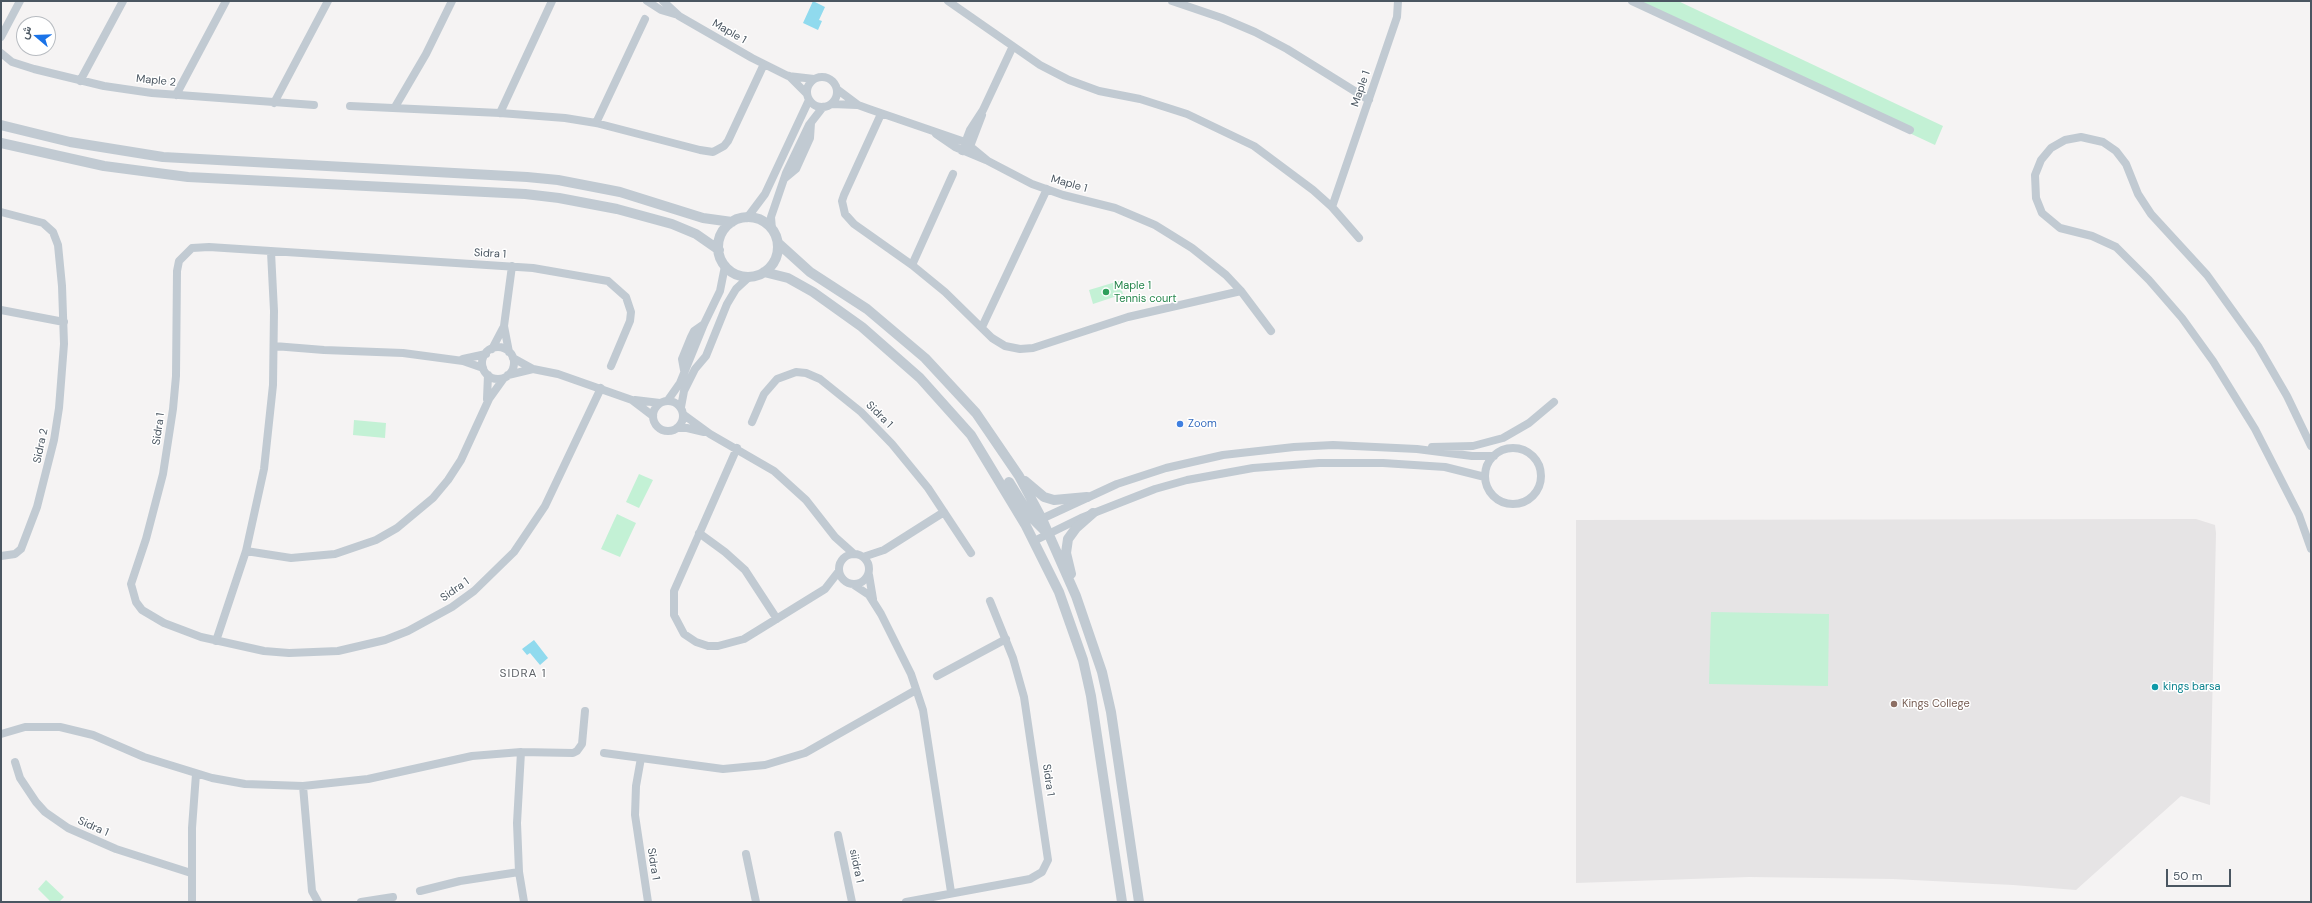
<!DOCTYPE html>
<html>
<head>
<meta charset="utf-8">
<style>
  body { margin:0 }
  #map { position:relative; width:2312px; height:903px; overflow:hidden; background:#f5f3f3; font-family:"DM Sans",Vazirmatn,sans-serif }
  canvas { display:block }
  .frame { position:absolute; inset:0; border:2px solid #4a5661; pointer-events:none }
  .north { position:absolute; left:16px; top:16px; width:40px; height:40px; box-sizing:border-box; background:#fff; border:1px solid #b7bbc0; border-radius:50%; rotate:289deg; font-size:11px; font-weight:700; line-height:16px; text-align:center; color:#4a5661 }
  .north::after { content:''; display:block; margin:auto; width:14px; height:18px; background:#1a73e8; clip-path:polygon(50% 0,100% 100%,50% 72%,0 100%) }
  .scale { position:absolute; left:2166px; top:869px; width:65px; height:18px; box-sizing:border-box; border:2px solid #4a5661; border-top:0; padding-left:5px; font-size:12px; line-height:14px; white-space:nowrap; color:#4a5661; -webkit-text-stroke:3px #fff; paint-order:stroke }
</style>
</head>
<body>
<div id="map">
<canvas width="2312" height="903"></canvas>
<div class="frame"></div>
<div class="north">ش</div>
<div class="scale">50 m</div>
</div>
<script>
const c = document.querySelector('canvas').getContext('2d');
c.lineJoin = 'round';
function fillPath(path, color) {
  c.fillStyle = color;
  c.fill(path, 'evenodd');
}
function poly(rows) {
  const path = new Path2D();
  for (const r of rows) {
    if (r.length === 3) {
      path.moveTo(r[0] + r[2], r[1]);
      path.arc(r[0], r[1], r[2], 0, 2 * Math.PI);
      continue;
    }
    path.moveTo(r[0], r[1]);
    for (let i = 2; i < r.length; i += 2) path.lineTo(r[i], r[i + 1]);
  }
  return path;
}
function stroke(path, color, width, dash) {
  c.strokeStyle = color;
  c.lineWidth = width;
  c.lineCap = dash ? 'butt' : 'round';
  c.setLineDash(dash || []);
  c.stroke(path);
}
function drawText(font, color, halo, rows, align = 'center') {
  c.font = font + ' "DM Sans",sans-serif';
  c.lineWidth = 3;
  c.setLineDash([]);
  c.textBaseline = 'middle';
  c.strokeStyle = halo;
  c.fillStyle = color;
  for (const [text, x, y, turn = 0] of rows) {
    c.save();
    c.translate(x, y);
    c.rotate((+turn || 0) * Math.PI / 180);
    c.textAlign = isNaN(turn) ? turn : align;
    if (halo) c.strokeText(text, 0, 0);
    c.fillText(text, 0, 0);
    c.restore();
  }
}
const education = poly([
  [2196,519,2215,525,2216,533,2210,805,2181,796,2076,890,2013,885,1893,879,1749,877,1576,883,1576,520]
]);
const green = poly([
  [1627,1,1678,1,1943,126,1935,145],
  [1119,281,1123,294,1093,304,1089,290],
  [354,420,386,423,385,438,353,435],
  [639,474,653,480,639,508,626,502],
  [617,514,636,523,620,557,601,549],
  [1711,612,1829,614,1828,686,1709,684],
  [46,880,64,897,59,902,51,902,38,889]
]);
const water = poly([
  [813,1,825,7,819,20,822,21,818,30,803,23],
  [534,640,548,658,540,665,530,653,527,655,522,649]
]);
const minor = poly([
  [647,1,661,10,678,15],
  [663,1,679,16,752,58,788,76,814,79],
  [948,1,1040,65,1069,80,1099,91,1140,99,1187,114,1254,146,1313,190,1332,207,1359,238],
  [1172,1,1222,18,1255,32,1287,49,1369,100],
  [1632,1,1910,130],
  [1,37,20,1],
  [1,53,12,62,34,69,104,86,152,93,314,105],
  [789,76,807,94],
  [822,92,15],
  [80,81,123,1],
  [838,90,858,105,869,109,965,142,988,161,1032,184,1063,195,1115,208,1155,225,1192,248,1226,275,1241,291,1271,331],
  [176,95,226,1],
  [274,103,328,1],
  [832,104,857,105],
  [350,106,500,113,565,118,596,123,700,150,713,152,724,146,728,141,764,64],
  [395,107,426,54,452,1],
  [500,113,552,1],
  [881,114,844,195,842,201,845,214,854,224,912,265,945,292,992,338,1005,346,1020,349,1033,348,1128,317,1241,291],
  [596,123,645,19],
  [936,134,955,147,986,160],
  [969,149,982,115],
  [962,151,970,130,983,110,1013,46],
  [784,179,796,169,810,138,811,123],
  [1332,207,1397,17,1398,1],
  [1,212,43,223,53,232,58,245,62,286,64,344,59,408,54,440,37,507,21,549,15,554,1,556],
  [747,218,765,194,809,100],
  [772,229,771,217,786,173,809,125,823,107],
  [912,265,953,174],
  [1,310,64,322],
  [982,327,1047,189],
  [274,346,324,350,403,353,463,361,483,368],
  [498,363,16],
  [492,349,503,328],
  [509,352,504,326,512,266],
  [513,358,533,369,558,374,632,400,653,416],
  [463,359,486,354],
  [684,370,682,359,691,337,694,331,704,324],
  [508,375,533,369],
  [601,388,545,506,514,552,474,591,452,607,408,631,385,640,338,651,289,653,264,651,201,637,164,623,142,610,136,602,131,584,146,539,163,474,173,409,176,376,177,271,179,261,192,248,209,247,533,268,608,281,626,297,631,312,630,321,611,366],
  [487,399,488,375],
  [635,400,660,403],
  [668,400,680,383,704,324,720,291,725,266],
  [668,416,15],
  [681,407,684,391,695,369,706,356,727,304,736,289,749,277],
  [684,415,710,434,774,471,806,500,835,537,854,554],
  [752,422,764,394,777,379,796,372,806,373,820,379,861,412,892,444,928,488,971,553],
  [677,428,687,428,704,432],
  [2311,446,2287,396,2258,346,2207,275,2151,214,2138,194,2126,164,2116,151,2103,142,2081,137,2065,140,2051,148,2041,160,2035,175,2036,198,2042,213,2060,228,2092,236,2116,247,2149,280,2182,318,2213,361,2255,429,2299,515,2311,549],
  [1432,447,1473,446,1503,438,1529,423,1554,402],
  [737,448,674,591,674,615,684,634,696,642,708,646,718,646,744,639,825,589,839,571],
  [1513,476,28],
  [1037,521,1117,484,1166,468,1223,455,1294,447,1333,445,1417,449,1472,456,1494,456],
  [699,533,725,552,745,570,777,619],
  [1034,541,1081,518,1155,489,1187,480,1253,468,1319,463,1383,463,1445,467,1485,477],
  [246,551,291,558,335,554,376,540,397,528,433,498,448,480,461,460,489,399,504,378],
  [854,569,15],
  [863,557,884,550,944,512],
  [869,575,873,599],
  [854,585,869,595,881,614,911,674,923,710,951,892],
  [216,641,246,551,264,469,273,385,274,311,271,252],
  [937,676,1006,639],
  [1,734,25,727,60,727,93,735,144,757,212,778,245,784,303,786,368,779,472,756,521,752,573,753,577,751,582,744,585,711],
  [521,752,517,823,519,872,524,902],
  [604,753,723,769,765,765,805,753,916,690],
  [641,758,636,786,635,815,648,902],
  [15,762,20,778,36,802,45,812,68,828,116,849,191,873],
  [303,786,312,891,318,902],
  [838,835,852,902],
  [746,854,756,902],
  [420,891,460,881,519,872],
  [192,902,192,828,196,774],
  [361,902,393,897],
  [906,902,1030,879,1042,872,1048,860,1024,697,1013,658,990,601]
]);
const tertiary = poly([
  [1,125,70,142,163,157,527,177,558,180,620,192,703,218,732,222],
  [1,143,104,166,188,177,525,194,559,198,617,209,672,224,696,234,719,250],
  [748,247,30],
  [778,243,810,272,867,309,925,358,976,413,1019,476,1042,519,1076,596,1102,672,1111,712,1139,902],
  [764,272,788,278,813,292,862,327,920,378,971,435,1026,526,1059,592,1083,660,1091,696,1122,902],
  [1025,481,1044,497,1054,500,1087,497],
  [1009,482,1030,516,1046,532],
  [1071,574,1066,553,1068,539,1076,528,1093,513]
]);
const markers = [
  [1106,292,4,"#2e9e5b"],
  [1180,424,4,"#3f7fe0"],
  [2155,687,4,"#0f9aa8"],
  [1894,704,4,"#8d6e63"]
];
const streetNames = [
  ["Maple 1",729,32,30],
  ["Maple 2",156,81,6],
  ["Maple 1",1361,89,-71],
  ["Maple 1",1069,184,16],
  ["Sidra 1",490,254,3],
  ["Sidra 1",879,415,45],
  ["Sidra 1",159,429,-82],
  ["Sidra 2",41,446,-78],
  ["Sidra 1",455,590,-35],
  ["Sidra 1",1048,780,82],
  ["Sidra 1",93,827,24],
  ["Sidra 1",653,864,81],
  ["siidra 1",856,866,78]
];
const leisureNames = [
  ["Maple 1",1114,286],
  ["Tennis court",1114,299]
];
const shopNames = [
  ["Zoom",1188,424]
];
const cultureNames = [
  ["kings barsa",2163,687]
];
const educationNames = [
  ["Kings College",1902,704]
];
const neighbourhoodNames = [
  ["SIDRA 1",523,674]
];
fillPath(education, '#e6e4e5');
fillPath(green, '#c3f1d5');
fillPath(water, '#90daee');
stroke(minor, '#c1cad2', 8);
stroke(tertiary, '#c1cad2', 10);
for (const [x, y, r, color] of markers) {
  const dot = new Path2D();
  dot.arc(x, y, r, 0, 2 * Math.PI);
  c.fillStyle = color;
  c.fill(dot);
  stroke(dot, '#fff', 1.5);
}
drawText('11px', '#4a5661', '#fff', streetNames);
drawText('11px', '#27864d', '#fff', leisureNames, 'left');
drawText('11px', '#366cbe', '#fff', shopNames, 'left');
drawText('11px', '#0d838f', '#fff', cultureNames, 'left');
drawText('11px', '#785e54', '#fff', educationNames, 'left');
c.letterSpacing = '1px';
drawText('12px', '#5f6368', '#fff', neighbourhoodNames);
c.letterSpacing = '0px';
</script>
</body>
</html>
